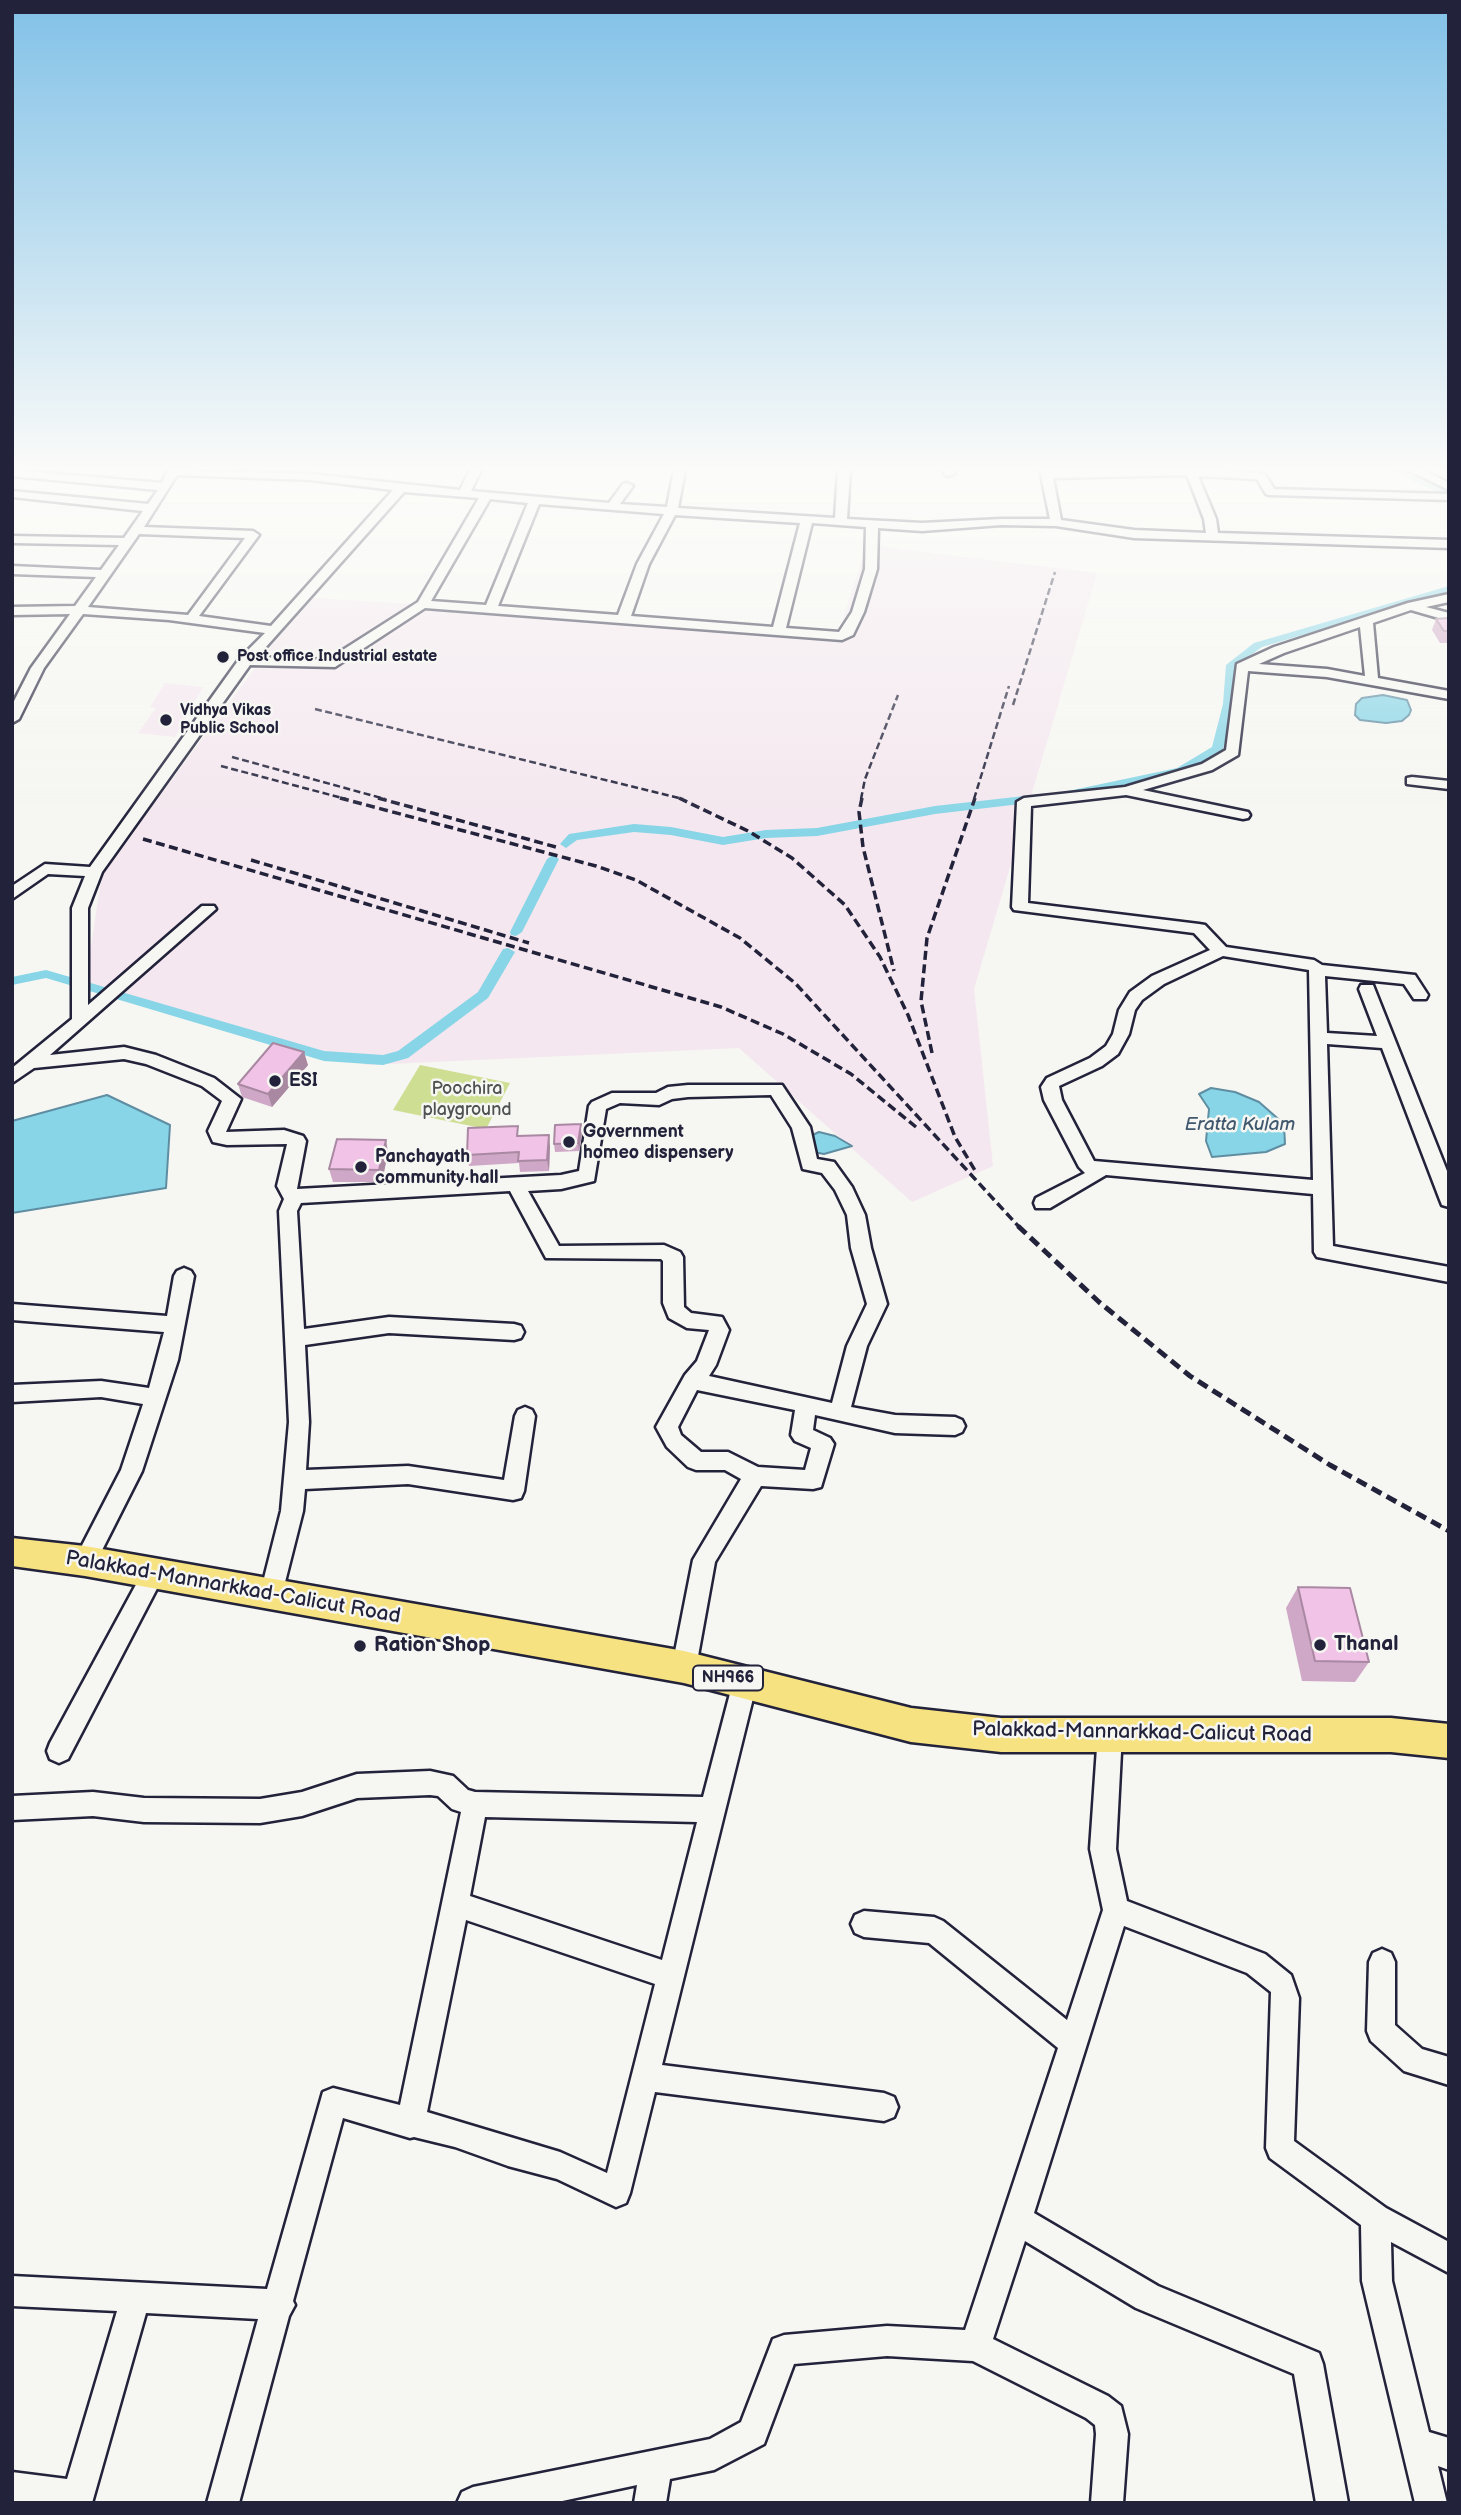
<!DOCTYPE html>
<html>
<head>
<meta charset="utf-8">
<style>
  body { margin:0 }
  #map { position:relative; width:1461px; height:2515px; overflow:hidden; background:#f6f6f2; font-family:"Balsamiq Sans",sans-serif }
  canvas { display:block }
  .frame { position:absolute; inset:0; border:14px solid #22223b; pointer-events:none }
</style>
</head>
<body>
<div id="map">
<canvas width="1461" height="2515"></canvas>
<div class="frame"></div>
</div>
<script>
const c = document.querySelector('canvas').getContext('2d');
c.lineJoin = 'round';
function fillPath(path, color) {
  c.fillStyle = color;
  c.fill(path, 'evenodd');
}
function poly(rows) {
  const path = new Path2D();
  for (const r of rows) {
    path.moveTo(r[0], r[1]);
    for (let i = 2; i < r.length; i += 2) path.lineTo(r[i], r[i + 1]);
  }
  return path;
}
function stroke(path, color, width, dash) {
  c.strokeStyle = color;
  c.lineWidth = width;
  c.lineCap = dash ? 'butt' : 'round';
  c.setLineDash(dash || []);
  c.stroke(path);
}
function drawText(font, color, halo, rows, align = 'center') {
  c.font = font + ' "Balsamiq Sans",sans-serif';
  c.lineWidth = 5;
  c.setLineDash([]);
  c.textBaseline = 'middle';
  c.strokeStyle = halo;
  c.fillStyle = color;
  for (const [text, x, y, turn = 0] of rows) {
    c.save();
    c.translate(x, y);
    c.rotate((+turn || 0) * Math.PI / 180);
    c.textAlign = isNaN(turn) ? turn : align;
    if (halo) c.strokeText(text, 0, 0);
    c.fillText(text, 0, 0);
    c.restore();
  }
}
const built = poly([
  [867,545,1097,573,974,989,993,1166,912,1202,739,1048,367,1065,85,987,102,873,272,645,313,598,839,630],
  [165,683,203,687,175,737,138,733,156,708,150,707]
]);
const green = poly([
  [420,1065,510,1083,486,1129,393,1110]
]);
const water = poly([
  [1383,695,1407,700,1411,710,1409,715,1402,721,1386,723,1360,720,1355,715,1356,704,1362,698,1383,695],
  [1211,1088,1235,1092,1259,1102,1284,1124,1285,1144,1266,1152,1212,1157,1206,1141,1209,1109,1199,1094,1211,1088],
  [107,1095,170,1125,166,1188,12,1213,12,1121,107,1095],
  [819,1132,835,1136,852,1146,824,1154,813,1152,808,1137,819,1132]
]);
const canal = poly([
  [1391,470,1403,470,1449,491,1449,498,1391,470],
  [1449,586,1449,592,1262,647,1236,666,1235,704,1223,749,1185,773,1068,799,1062,795,1068,791,1177,768,1212,747,1223,704,1226,665,1254,643,1449,586],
  [1042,794,1048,798,1046,801,935,814,817,836,766,838,723,845,671,835,634,832,577,840,566,848,560,844,569,834,634,824,671,827,723,837,766,830,817,828,935,806,1042,794],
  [553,855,559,859,522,932,516,936,511,935,510,932,547,859,553,855],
  [508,948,515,952,488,998,408,1058,383,1065,324,1061,46,978,12,985,12,977,46,970,324,1051,383,1055,398,1051,478,992,503,949,508,948]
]);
const minor = poly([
  [12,470,162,483,168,470,311,474,460,490,470,470,481,470,471,491,609,503,623,484,627,483,633,486,620,504,667,507,674,470,685,470,678,508,835,518,838,470,850,470,847,519,922,523,1001,519,1050,519,1040,470,1219,470,1265,474,1274,489,1449,494,1449,500,1270,495,1266,494,1257,479,1198,476,1216,519,1218,533,1449,540,1449,548,1134,538,1056,526,1001,525,922,531,878,528,877,569,864,612,853,635,842,640,425,608,335,667,250,665,102,872,88,908,88,1005,202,906,214,906,216,909,50,1055,124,1047,156,1055,214,1078,241,1099,226,1132,284,1130,303,1136,306,1141,297,1189,561,1175,579,1171,589,1106,592,1102,612,1093,656,1093,668,1087,688,1085,782,1085,810,1127,817,1159,834,1162,852,1187,865,1215,871,1248,887,1304,867,1346,851,1407,895,1415,955,1417,962,1420,965,1426,962,1432,955,1435,895,1433,815,1415,813,1430,830,1438,834,1444,821,1487,813,1489,761,1486,715,1562,696,1667,692,1675,684,1678,676,1675,672,1667,693,1560,741,1479,725,1470,696,1470,688,1467,667,1447,656,1427,685,1375,697,1361,709,1330,687,1328,669,1318,663,1303,663,1261,661,1259,546,1258,510,1191,301,1203,297,1211,304,1329,389,1317,514,1324,521,1326,524,1332,521,1338,514,1340,389,1333,305,1345,309,1422,306,1470,408,1466,504,1480,515,1416,518,1410,525,1407,532,1410,535,1416,524,1491,521,1498,513,1500,408,1484,305,1489,303,1511,282,1594,279,1601,271,1604,263,1601,260,1594,281,1511,289,1422,279,1211,284,1199,277,1186,287,1144,227,1145,213,1142,208,1131,222,1101,202,1086,146,1064,124,1059,34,1068,12,1083,12,1068,72,1019,72,908,85,876,48,874,12,899,12,886,45,864,90,867,240,658,265,633,169,620,83,614,44,668,19,719,12,723,12,705,31,668,70,614,12,615,12,607,75,606,96,577,12,574,12,566,101,570,119,545,13,543,12,536,124,538,143,511,12,497,12,491,148,504,158,490,12,476,12,470],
  [177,475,311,480,393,490,271,626,199,616,259,535,253,531,144,527,177,475],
  [1187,475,1204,519,1206,533,1134,530,1061,520,1053,478,1187,475],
  [404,492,479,498,418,602,327,660,257,657,404,492],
  [490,499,528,503,486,605,431,601,490,499],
  [539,504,664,514,637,564,618,615,498,606,539,504],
  [675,515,800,523,773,627,631,616,649,564,675,515],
  [812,523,866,527,865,569,852,612,839,632,786,628,812,523],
  [139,534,245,538,188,615,88,607,139,534],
  [771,1095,792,1128,803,1169,822,1173,835,1190,847,1215,851,1248,867,1304,847,1346,832,1403,709,1376,716,1365,729,1330,722,1317,691,1313,684,1307,683,1257,680,1252,664,1245,559,1246,528,1191,561,1189,594,1181,606,1109,620,1103,659,1105,672,1099,688,1097,771,1095],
  [697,1390,795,1410,791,1435,795,1441,811,1448,805,1470,758,1467,728,1452,701,1452,681,1435,678,1427,697,1390],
  [943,470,955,470,955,473,949,476,945,475,943,470],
  [1408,470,1423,470,1449,483,1449,490,1408,470],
  [1449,594,1449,602,1426,607,1449,613,1449,621,1411,610,1373,623,1378,678,1449,691,1449,699,1327,677,1248,671,1238,755,1212,770,1143,790,1248,812,1250,815,1248,818,1243,819,1126,795,1031,806,1028,903,1199,924,1205,925,1226,947,1314,960,1322,965,1415,975,1428,995,1426,999,1414,999,1404,984,1325,976,1327,1033,1377,1036,1359,989,1361,985,1373,985,1449,1176,1449,1207,1442,1205,1440,1200,1382,1048,1327,1044,1333,1246,1449,1267,1449,1282,1317,1257,1314,1252,1313,1194,1106,1175,1050,1208,1036,1208,1034,1203,1036,1198,1085,1173,1079,1167,1044,1100,1041,1087,1047,1078,1090,1058,1106,1046,1113,1034,1119,1010,1130,992,1152,976,1210,950,1194,933,1014,910,1012,907,1017,802,1024,798,1125,787,1202,764,1226,750,1237,664,1274,647,1362,618,1408,603,1449,594],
  [1360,627,1365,676,1327,669,1259,664,1284,653,1360,627],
  [1223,956,1309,970,1313,1180,1094,1161,1062,1100,1059,1086,1102,1066,1118,1054,1129,1034,1135,1010,1142,1000,1164,984,1223,956],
  [1412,777,1449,781,1449,789,1407,784,1407,778,1412,777],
  [184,1268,191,1271,194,1276,178,1360,142,1471,93,1568,85,1571,77,1568,74,1561,121,1470,143,1404,101,1397,12,1402,12,1385,101,1381,149,1388,164,1332,12,1320,12,1304,167,1316,174,1276,177,1271,184,1268],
  [153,1565,161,1568,164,1575,68,1759,59,1763,50,1759,47,1751,50,1743,145,1568,153,1565],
  [745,1671,753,1674,757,1682,662,2065,884,2093,894,2097,898,2107,894,2117,884,2121,655,2092,630,2193,626,2203,616,2207,557,2179,508,2166,455,2147,414,2137,410,2138,343,2118,293,2301,295,2305,289,2316,239,2503,207,2503,258,2319,146,2313,92,2503,12,2503,12,2472,67,2479,117,2311,12,2306,12,2276,267,2289,323,2092,333,2088,400,2105,461,1812,452,1809,438,1796,430,1795,357,1798,302,1816,260,1823,144,1822,93,1816,12,1820,12,1796,93,1792,144,1798,260,1799,302,1792,357,1774,430,1771,453,1776,468,1790,475,1792,703,1797,733,1682,737,1674,745,1671],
  [485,1817,697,1822,662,1960,470,1896,485,1817],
  [466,1920,655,1984,607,2173,560,2152,427,2112,466,1920],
  [1110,1721,1119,1725,1122,1733,1116,1849,1127,1901,1265,1954,1291,1975,1299,1998,1294,2141,1386,2208,1449,2242,1449,2273,1391,2242,1392,2281,1429,2432,1449,2438,1449,2470,1438,2466,1447,2503,1415,2503,1362,2281,1361,2225,1270,2158,1266,2148,1271,1992,1247,1973,1124,1926,1034,2213,1158,2286,1319,2353,1323,2364,1348,2503,1316,2503,1294,2374,1136,2308,1025,2241,993,2339,1108,2396,1121,2406,1128,2434,1123,2503,1091,2503,1096,2434,1095,2425,1086,2418,973,2361,887,2356,794,2364,764,2444,714,2470,670,2479,666,2503,634,2503,637,2485,553,2503,457,2503,462,2492,473,2487,710,2439,741,2422,773,2339,784,2335,887,2326,965,2330,1058,2048,929,1943,864,1937,855,1933,851,1924,855,1915,864,1911,934,1917,943,1921,1067,2020,1103,1910,1090,1849,1098,1733,1101,1725,1110,1721],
  [1382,1949,1391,1953,1395,1962,1395,2025,1422,2049,1449,2057,1449,2085,1404,2071,1371,2041,1367,2031,1369,1962,1373,1953,1382,1949]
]);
const highway = poly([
  [12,1538,85,1546,684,1651,911,1708,1001,1718,1391,1718,1449,1724,1449,1758,1391,1752,1001,1752,911,1742,684,1683,85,1576,12,1566,12,1538]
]);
const railFar2 = poly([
  [1013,705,1055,572],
  [315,709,683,799],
  [232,757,385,799],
  [221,766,346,799],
  [861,799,865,779,898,695],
  [974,799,1009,686]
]);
const railFar1 = poly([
  [340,798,596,866,636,880,740,938,795,983,1020,1228],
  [378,798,556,847],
  [679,798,748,831,792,858,845,905,880,957,908,1015,955,1137,976,1172],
  [862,798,859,812,863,847,894,971],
  [143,839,721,1007,783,1034,851,1074,916,1127],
  [251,860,529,943],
  [932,1053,921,1001,927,938,975,798]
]);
const rail = poly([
  [1018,1226,1099,1302,1190,1376,1330,1465,1449,1531]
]);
const wall = poly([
  [1449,618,1449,643,1440,643,1432,630,1436,619],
  [308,1065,272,1107,242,1097,238,1084],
  [581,1124,582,1133,579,1151,555,1152,554,1144],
  [550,1146,549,1171,520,1172,519,1163,469,1166,467,1155],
  [388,1152,382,1182,333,1182,329,1169],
  [1298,1587,1369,1662,1355,1682,1302,1681,1286,1608]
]);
const shadedWall = poly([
  [304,1052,308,1065,272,1107,268,1094],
  [581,1124,582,1133,579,1151,578,1143],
  [549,1135,550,1146,549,1171,547,1160],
  [386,1140,388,1152,382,1182,379,1170]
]);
const building = poly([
  [1449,618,1449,631,1444,631,1436,619,1449,618],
  [273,1043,304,1052,268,1094,238,1084,273,1043],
  [581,1124,578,1143,554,1144,555,1125,581,1124],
  [518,1126,517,1136,549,1135,547,1160,518,1161,519,1152,467,1155,468,1128,518,1126],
  [337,1139,386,1140,379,1170,329,1169,337,1139],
  [1298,1587,1350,1588,1369,1662,1315,1661,1298,1587]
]);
const markers = [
  [223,657,7,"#22223b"],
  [166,720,7,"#22223b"],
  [275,1081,7,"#22223b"],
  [569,1142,7,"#22223b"],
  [361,1167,7,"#22223b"],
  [1320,1645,7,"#22223b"],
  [360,1646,7,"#22223b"]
];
const farPoinames = [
  ["Post office Industrial estate",237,657],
  ["Vidhya Vikas",180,711],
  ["Public School",180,729]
];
const shields = [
  [728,1678,70]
];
const shieldNames = [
  ["NH966",728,1678]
];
const poiNames = [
  ["ESI",289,1081],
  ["Government",583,1132],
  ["homeo dispensery",583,1153],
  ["Panchayath",375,1157],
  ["community hall",375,1178]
];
const parkNames = [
  ["Poochira",467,1089],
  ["playground",467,1110]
];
const waterNames = [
  ["Eratta Kulam",1240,1125]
];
const nearStreetnames = [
  ["Palakkad-Mannarkkad-Calicut Road",233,1588,10],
  ["Palakkad-Mannarkkad-Calicut Road",1142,1733,1]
];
const nearPoinames = [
  ["Thanal",1334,1645],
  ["Ration Shop",374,1646]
];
fillPath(built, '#f4e7ef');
fillPath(green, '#cede92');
fillPath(water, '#87d5e6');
stroke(water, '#5f8da2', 2);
fillPath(canal, '#87d5e6');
stroke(minor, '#22223b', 5);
stroke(highway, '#22223b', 5);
fillPath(minor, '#f6f6f2');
fillPath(highway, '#f7e281');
stroke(railFar2, '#22223b', 2.5, [7, 3.5]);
stroke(railFar1, '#22223b', 3.5, [9, 4.5]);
stroke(rail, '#22223b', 5, [11, 6]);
fillPath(wall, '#cfa8c7');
fillPath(shadedWall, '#a988a2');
fillPath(building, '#f1c3e7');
stroke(building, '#a988a2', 2);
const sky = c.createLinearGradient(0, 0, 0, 822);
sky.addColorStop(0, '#81c1e7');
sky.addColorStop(0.57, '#fbfbf9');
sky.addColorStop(1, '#fbfbf900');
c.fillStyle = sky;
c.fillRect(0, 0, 1461, 822);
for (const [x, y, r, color] of markers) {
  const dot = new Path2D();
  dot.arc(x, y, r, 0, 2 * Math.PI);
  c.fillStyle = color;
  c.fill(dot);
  stroke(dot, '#f6f6f2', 2.5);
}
drawText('bold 16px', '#22223b', '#f6f6f2', farPoinames, 'left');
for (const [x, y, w] of shields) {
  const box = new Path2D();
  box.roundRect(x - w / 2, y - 12.5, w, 25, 5);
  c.fillStyle = '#f6f6f2';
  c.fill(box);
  stroke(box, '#22223b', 2);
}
drawText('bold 16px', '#22223b', null, shieldNames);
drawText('bold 18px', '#22223b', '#f6f6f2', poiNames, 'left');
drawText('18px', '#4d5151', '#f6f6f2', parkNames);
drawText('italic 19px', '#40586e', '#f6f6f2', waterNames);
drawText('21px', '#22223b', '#f6f6f2', nearStreetnames);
drawText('bold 21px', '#22223b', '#f6f6f2', nearPoinames, 'left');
</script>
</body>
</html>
